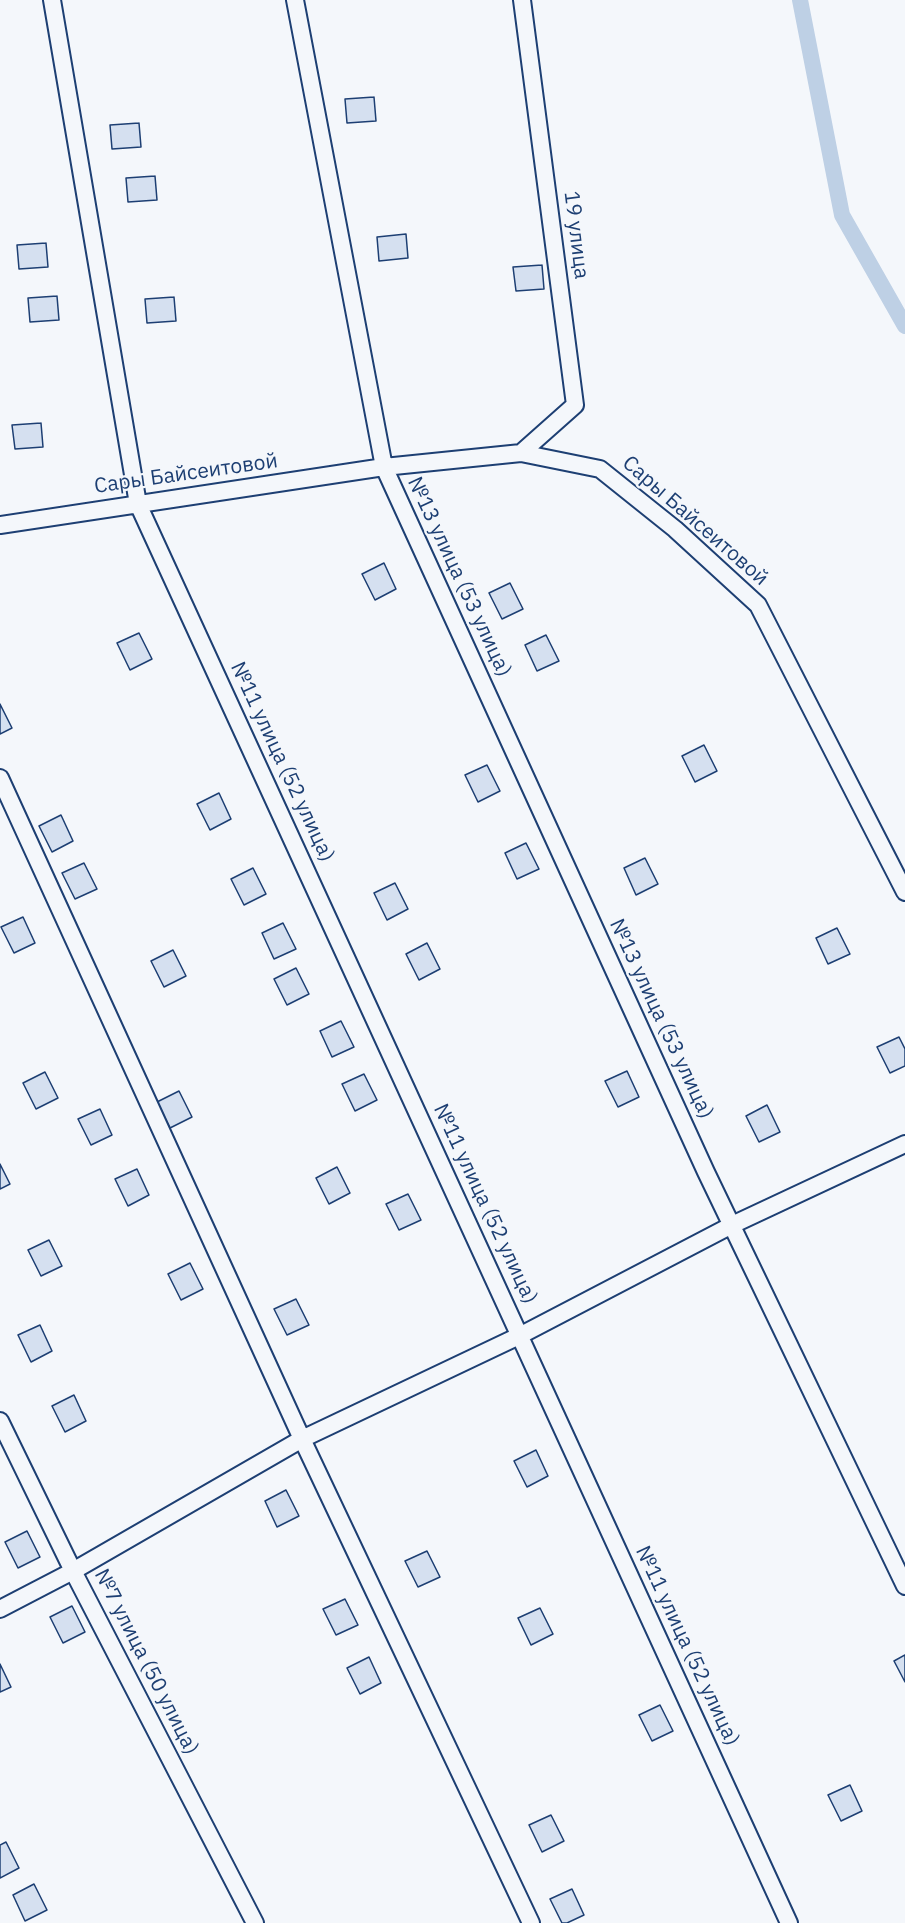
<!DOCTYPE html>
<html>
<head>
<meta charset="utf-8">
<style>
  body { margin:0 }
  canvas { display:block; background:#f4f7fb }
</style>
</head>
<body>
<canvas width="905" height="1923"></canvas>
<script>
const c = document.querySelector('canvas').getContext('2d');
c.lineJoin = 'round';
function poly(rows) {
  const path = new Path2D();
  for (const r of rows) {
    path.moveTo(r[0], r[1]);
    for (let i = 2; i < r.length; i += 2) path.lineTo(r[i], r[i + 1]);
  }
  return path;
}
function stroke(path, color, width, dash) {
  c.strokeStyle = color;
  c.lineWidth = width;
  c.lineCap = dash ? 'butt' : 'round';
  c.setLineDash(dash || []);
  c.stroke(path);
}
function fillPath(path, color) {
  c.fillStyle = color;
  c.fill(path, 'evenodd');
}
function drawText(font, color, halo, rows, align = 'center') {
  c.font = font + ' "IBM Plex Sans",sans-serif';
  c.lineWidth = 4.5;
  c.setLineDash([]);
  c.textBaseline = 'middle';
  c.strokeStyle = halo;
  c.fillStyle = color;
  for (const [text, x, y, turn = 0] of rows) {
    c.save();
    c.translate(x, y);
    c.rotate((+turn || 0) * Math.PI / 180);
    c.textAlign = isNaN(turn) ? turn : align;
    if (halo) c.strokeText(text, 0, 0);
    c.fillText(text, 0, 0);
    c.restore();
  }
}
const canal = poly([
  [800,0,842,215,905,326]
]);
const building = poly([
  [374,97,376,121,347,123,345,99,374,97],
  [139,123,141,147,112,149,110,125,139,123],
  [155,176,157,200,128,202,126,178,155,176],
  [406,234,408,258,379,261,377,237,406,234],
  [46,243,48,267,19,269,17,245,46,243],
  [542,265,544,289,516,291,513,267,542,265],
  [57,296,59,320,30,322,28,298,57,296],
  [174,297,176,321,147,323,145,299,174,297],
  [41,423,43,447,15,449,12,425,41,423],
  [384,563,396,589,375,600,362,574,384,563],
  [510,583,523,609,502,619,489,593,510,583],
  [139,633,152,659,130,670,117,643,139,633],
  [546,635,559,661,537,671,525,645,546,635],
  [0,704,12,728,0,734,0,704],
  [704,745,717,771,695,782,682,756,704,745],
  [487,765,500,791,478,802,465,775,487,765],
  [219,793,231,819,210,830,197,804,219,793],
  [61,815,73,841,52,852,39,826,61,815],
  [526,843,539,869,517,879,505,853,526,843],
  [645,858,658,884,636,895,624,868,645,858],
  [84,863,97,889,75,899,62,873,84,863],
  [253,868,266,894,244,905,231,879,253,868],
  [395,883,408,909,387,920,374,893,395,883],
  [23,917,35,943,14,953,1,927,23,917],
  [283,923,296,949,274,959,262,933,283,923],
  [837,928,850,954,828,964,816,938,837,928],
  [427,943,440,969,419,980,406,954,427,943],
  [173,950,186,976,164,987,151,961,173,950],
  [296,968,309,994,287,1005,274,979,296,968],
  [341,1021,354,1047,332,1057,320,1031,341,1021],
  [899,1037,905,1049,905,1066,890,1073,877,1047,899,1037],
  [627,1071,639,1097,618,1107,605,1081,627,1071],
  [45,1072,58,1098,36,1109,23,1083,45,1072],
  [364,1074,377,1100,355,1111,342,1084,364,1074],
  [179,1091,192,1117,170,1128,157,1102,179,1091],
  [767,1105,780,1132,759,1142,746,1116,767,1105],
  [100,1109,112,1135,91,1145,78,1119,100,1109],
  [0,1164,10,1184,0,1189,0,1164],
  [337,1167,350,1193,329,1204,316,1178,337,1167],
  [137,1169,149,1195,128,1206,115,1179,137,1169],
  [408,1194,421,1220,399,1230,386,1204,408,1194],
  [49,1240,62,1266,41,1276,28,1250,49,1240],
  [190,1263,203,1289,181,1300,168,1274,190,1263],
  [296,1299,309,1325,287,1335,274,1309,296,1299],
  [40,1325,52,1351,31,1362,18,1335,40,1325],
  [74,1395,86,1421,65,1432,52,1406,74,1395],
  [536,1450,548,1476,527,1487,514,1461,536,1450],
  [286,1490,299,1516,277,1527,265,1501,286,1490],
  [27,1531,40,1557,18,1568,5,1542,27,1531],
  [427,1551,440,1577,418,1587,405,1561,427,1551],
  [345,1599,358,1625,336,1635,323,1609,345,1599],
  [72,1606,85,1632,63,1643,50,1617,72,1606],
  [540,1608,553,1634,531,1645,518,1618,540,1608],
  [905,1655,905,1682,894,1661,905,1655],
  [369,1657,381,1683,360,1694,347,1668,369,1657],
  [0,1664,11,1687,0,1692,0,1664],
  [660,1705,673,1731,652,1741,639,1715,660,1705],
  [850,1785,862,1811,841,1821,828,1795,850,1785],
  [551,1815,564,1841,542,1852,529,1825,551,1815],
  [6,1842,19,1868,0,1878,0,1845,6,1842],
  [34,1884,47,1910,25,1921,13,1895,34,1884],
  [572,1889,584,1915,567,1923,562,1923,550,1899,572,1889]
]);
const minor = poly([
  [52,0,138,504,789,1923],
  [295,0,384,467,706,1172,905,1586],
  [521,453,575,405,522,0],
  [0,525,384,467,521,453,600,469,675,529,758,605,905,892],
  [0,778,302,1439,531,1923],
  [0,1421,73,1571,255,1923],
  [0,1609,73,1571,302,1439,521,1335,732,1225,905,1144]
]);
const streetNames = [
  ["19 улица",576,235,83],
  ["Сары Байсеитовой",186,474,-8],
  ["Сары Байсеитовой",695,521,41],
  ["№13 улица (53 улица)",459,577,65],
  ["№11 улица (52 улица)",282,762,65],
  ["№13 улица (53 улица)",661,1019,65],
  ["№11 улица (52 улица)",485,1204,65],
  ["№11 улица (52 улица)",687,1646,65],
  ["№7 улица (50 улица)",146,1662,63]
];
stroke(canal, '#bed0e5', 16);
fillPath(building, '#d5e0f0');
stroke(building, '#1d3f73', 1.5);
stroke(minor, '#1d3f73', 20);
stroke(minor, '#f4f7fb', 16);
drawText('21px', '#1d3f73', '#f4f7fb', streetNames);
</script>
</body>
</html>
